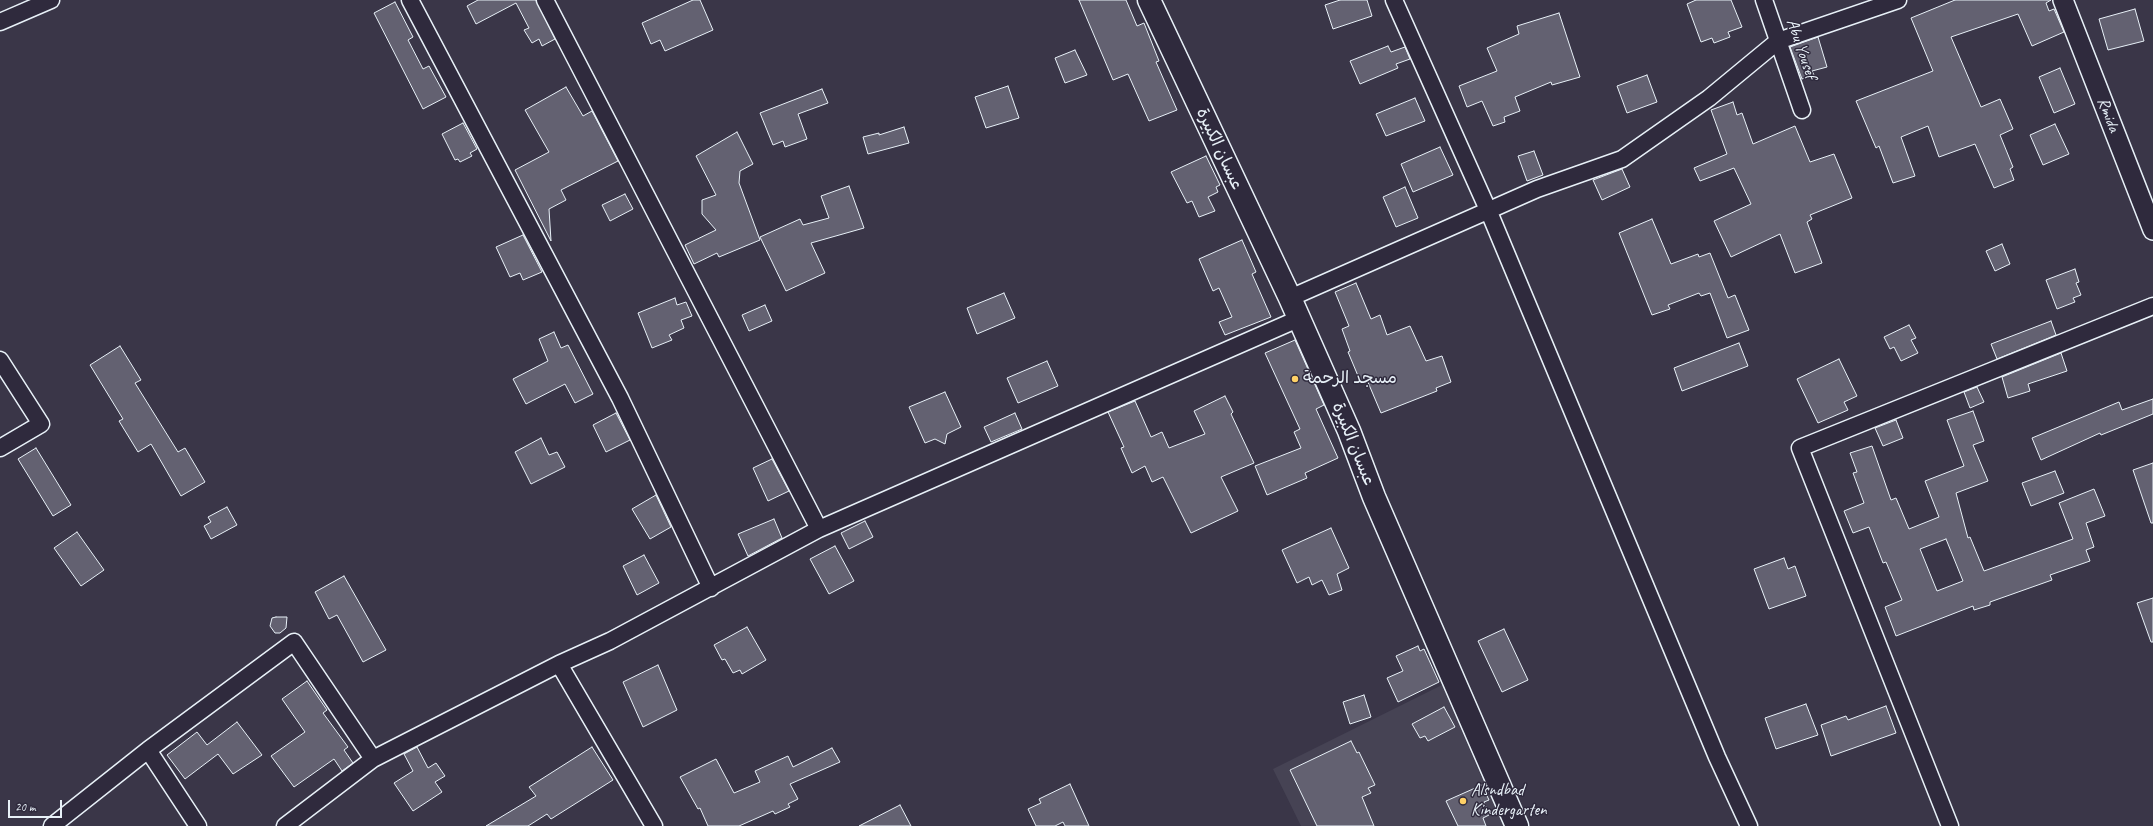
<!DOCTYPE html>
<html>
<head>
<meta charset="utf-8">
<style>
  body { margin:0 }
  #map { position:relative; width:2153px; height:826px; overflow:hidden; background:#3a3648; font-family:Caveat,sans-serif }
  canvas { display:block }
  .scale { position:absolute; left:8px; top:800px; width:54px; height:18px; box-sizing:border-box; border:2px solid #e8f1f8; border-top:0; padding-left:5px; font-size:12px; line-height:14px; white-space:nowrap; color:#e8f1f8; -webkit-text-stroke:3px #2f2a3d; paint-order:stroke }
</style>
</head>
<body>
<div id="map">
<canvas width="2153" height="826"></canvas>
<div class="scale">20 m</div>
</div>
<script>
const c = document.querySelector('canvas').getContext('2d');
c.lineJoin = 'round';
function fillPath(path, color) {
  c.fillStyle = color;
  c.fill(path, 'evenodd');
}
function poly(rows) {
  const path = new Path2D();
  for (const r of rows) {
    path.moveTo(r[0], r[1]);
    for (let i = 2; i < r.length; i += 2) path.lineTo(r[i], r[i + 1]);
  }
  return path;
}
function stroke(path, color, width, dash) {
  c.strokeStyle = color;
  c.lineWidth = width;
  c.lineCap = dash ? 'butt' : 'round';
  c.setLineDash(dash || []);
  c.stroke(path);
}
function drawText(font, color, halo, rows, align = 'center') {
  c.font = font + ' Caveat,"Playpen Sans Arabic",sans-serif';
  c.lineWidth = 3;
  c.setLineDash([]);
  c.textBaseline = 'middle';
  c.strokeStyle = halo;
  c.fillStyle = color;
  for (const [text, x, y, turn = 0] of rows) {
    c.save();
    c.translate(x, y);
    c.rotate((+turn || 0) * Math.PI / 180);
    c.textAlign = isNaN(turn) ? turn : align;
    if (halo) c.strokeText(text, 0, 0);
    c.fillText(text, 0, 0);
    c.restore();
  }
}
const built = poly([
  [1442,685,1481,776,1507,826,1301,826,1273,769]
]);
const building = poly([
  [478,0,536,0,555,39,542,46,539,39,532,43,524,30,529,28,516,3,476,24,467,6,478,0],
  [693,0,700,0,713,30,665,51,660,40,651,44,642,23,693,0],
  [1079,0,1126,0,1137,26,1144,23,1159,61,1156,62,1177,110,1149,121,1128,74,1113,80,1079,0],
  [1340,0,1367,0,1372,16,1333,29,1325,5,1340,0],
  [1696,0,1731,0,1742,27,1728,32,1730,37,1714,43,1712,38,1701,42,1687,4,1696,0],
  [1955,0,2051,0,2046,3,2049,11,2054,9,2064,32,2032,46,2018,14,1951,37,1981,107,2000,99,2013,129,2000,135,2013,167,2010,169,2014,180,1994,188,1975,144,1939,157,1928,126,1901,137,1915,176,1893,183,1879,146,1876,148,1856,101,1933,71,1911,18,1955,0],
  [395,2,413,37,408,40,423,69,429,66,446,97,423,109,374,13,395,2],
  [2135,9,2144,41,2108,50,2099,19,2135,9],
  [1559,13,1580,77,1552,85,1551,82,1515,97,1520,111,1504,117,1505,122,1493,126,1482,101,1467,107,1459,86,1497,71,1487,48,1519,34,1517,26,1559,13],
  [1818,37,1827,67,1812,71,1814,75,1802,79,1790,47,1818,37],
  [1388,46,1391,52,1405,47,1410,59,1396,64,1398,68,1360,84,1350,61,1388,46],
  [1075,50,1087,75,1065,83,1055,58,1075,50],
  [2060,68,2075,104,2054,113,2039,77,2060,68],
  [1647,75,1657,102,1627,113,1617,86,1647,75],
  [1008,86,1019,118,986,128,975,97,1008,86],
  [566,87,583,116,592,111,618,161,561,190,566,200,549,209,551,241,515,170,549,152,525,110,566,87],
  [822,89,828,103,798,114,807,139,785,147,783,141,773,145,760,113,822,89],
  [1415,98,1425,121,1386,136,1376,114,1415,98],
  [1733,102,1737,115,1742,113,1753,144,1795,126,1810,162,1834,154,1852,198,1810,215,1812,219,1807,222,1822,263,1795,273,1780,234,1731,257,1714,221,1751,204,1734,168,1700,181,1694,168,1727,154,1711,110,1733,102],
  [463,123,477,149,470,153,472,156,460,162,458,159,455,160,442,134,463,123],
  [2055,124,2069,154,2043,165,2030,135,2055,124],
  [904,127,909,143,868,154,863,137,879,133,879,135,904,127],
  [737,132,753,164,740,171,739,183,760,240,719,257,717,253,694,264,685,245,716,230,702,214,702,200,716,195,696,156,737,132],
  [1440,147,1453,175,1413,192,1401,164,1440,147],
  [1534,151,1543,175,1527,181,1518,156,1534,151],
  [1206,156,1220,185,1216,187,1218,192,1208,197,1215,211,1199,217,1192,201,1187,203,1171,172,1206,156],
  [1622,169,1630,187,1602,200,1593,180,1622,169],
  [849,186,864,228,811,243,825,273,786,291,760,237,800,219,803,225,829,218,821,196,849,186],
  [1405,187,1418,218,1396,227,1383,197,1405,187],
  [625,194,633,209,610,221,602,205,625,194],
  [1652,219,1671,264,1698,254,1699,257,1710,253,1728,298,1735,295,1749,330,1727,338,1710,293,1701,296,1699,293,1668,305,1670,309,1652,315,1619,233,1652,219],
  [523,235,542,272,523,280,520,273,510,277,496,247,523,235],
  [1242,240,1256,272,1252,274,1271,317,1225,335,1219,322,1232,317,1219,288,1213,291,1199,259,1242,240],
  [2002,244,2010,264,1995,271,1986,251,2002,244],
  [2075,269,2079,282,2076,283,2081,295,2073,298,2075,302,2057,309,2046,280,2075,269],
  [1356,283,1371,319,1380,315,1387,335,1410,326,1426,361,1442,356,1451,382,1436,388,1437,391,1381,413,1367,380,1361,383,1348,352,1350,351,1342,329,1349,326,1335,292,1356,283],
  [1004,293,1015,318,977,334,967,308,1004,293],
  [675,298,677,305,686,302,692,316,681,320,684,328,669,335,672,340,652,348,638,313,675,298],
  [765,305,772,321,749,331,742,315,765,305],
  [2051,321,2056,335,1997,359,1991,344,2051,321],
  [1909,325,1916,338,1911,340,1918,353,1901,361,1894,347,1890,349,1884,337,1909,325],
  [554,332,561,348,568,345,593,394,575,403,565,384,526,404,513,379,548,361,539,339,554,332],
  [1295,340,1324,405,1316,409,1338,458,1305,473,1307,478,1267,495,1255,466,1301,448,1294,432,1300,429,1265,353,1295,340],
  [1739,343,1748,366,1682,391,1674,368,1739,343],
  [120,346,141,380,135,383,178,452,185,448,205,482,181,496,151,444,138,452,119,421,123,419,90,365,120,346],
  [2061,353,2067,371,2028,384,2030,391,2008,398,2002,377,2061,353],
  [1839,359,1857,396,1844,402,1848,410,1818,423,1797,379,1839,359],
  [1047,361,1058,386,1018,403,1007,378,1047,361],
  [1977,387,1984,402,1970,408,1964,392,1977,387],
  [945,392,961,427,947,434,945,444,935,439,925,443,909,407,945,392],
  [1225,396,1233,412,1231,414,1254,463,1221,477,1238,511,1191,533,1163,477,1152,482,1145,466,1132,473,1121,448,1124,447,1108,412,1135,401,1151,437,1162,432,1169,448,1205,434,1194,411,1225,396],
  [2153,399,2153,414,2101,435,2100,433,2041,460,2032,438,2119,402,2122,410,2153,399],
  [1973,411,1984,441,1973,445,1988,481,1956,493,1968,538,1970,537,1984,571,2073,539,2059,503,2094,489,2105,516,2086,523,2094,547,2086,550,2090,561,2050,575,2052,580,1990,602,1990,605,1974,610,1973,606,1896,636,1885,607,1902,600,1886,562,1883,563,1869,527,1853,533,1844,511,1864,503,1853,473,1857,472,1850,453,1872,446,1891,500,1896,498,1909,529,1939,517,1925,481,1964,466,1947,420,1973,411],
  [1946,539,1963,581,1937,591,1920,549,1946,539],
  [616,413,630,440,606,452,593,425,616,413],
  [1015,413,1022,429,991,442,984,427,1015,413],
  [1896,420,1903,438,1883,446,1875,428,1896,420],
  [541,438,549,455,557,452,565,467,531,484,515,452,541,438],
  [36,448,71,505,53,516,18,459,36,448],
  [772,459,789,491,768,501,753,468,772,459],
  [2153,463,2153,523,2151,523,2133,470,2153,463],
  [2055,471,2064,493,2031,506,2022,483,2055,471],
  [656,495,671,527,650,539,632,509,656,495],
  [227,507,237,525,211,539,204,526,211,522,208,517,227,507],
  [774,519,782,538,748,556,738,534,774,519],
  [865,521,873,537,849,549,841,533,865,521],
  [1331,528,1349,568,1337,574,1342,590,1329,595,1322,580,1312,585,1309,577,1297,583,1282,550,1331,528],
  [77,532,104,570,81,586,54,548,77,532],
  [835,546,854,581,829,594,810,559,835,546],
  [644,555,659,583,637,595,623,566,644,555],
  [1784,558,1788,569,1795,566,1806,596,1769,609,1754,569,1784,558],
  [344,576,386,650,363,662,337,615,329,619,315,592,344,576],
  [2153,598,2153,642,2151,642,2137,603,2153,598],
  [276,617,287,617,286,628,280,633,275,633,270,626,272,618,276,617],
  [747,627,766,660,742,674,740,670,733,673,725,659,722,660,714,645,747,627],
  [1504,629,1528,680,1502,692,1478,641,1504,629],
  [1418,646,1420,651,1424,649,1439,682,1398,702,1387,678,1403,671,1396,656,1418,646],
  [658,665,677,710,643,727,623,682,658,665],
  [307,681,327,710,323,713,348,747,344,750,353,763,342,771,334,759,294,787,271,756,305,732,282,699,307,681],
  [1364,695,1371,717,1350,724,1343,702,1364,695],
  [1806,704,1818,735,1776,749,1765,718,1806,704],
  [1886,706,1896,733,1831,756,1821,725,1846,716,1848,720,1886,706],
  [1444,707,1455,727,1428,741,1425,736,1420,738,1412,724,1444,707],
  [237,722,262,755,233,774,218,754,185,779,167,755,197,732,207,745,237,722],
  [1351,741,1357,753,1359,752,1375,785,1368,788,1371,793,1362,797,1374,826,1317,826,1290,770,1351,741],
  [417,747,428,768,436,763,445,776,435,782,442,792,413,811,394,783,413,771,404,754,417,747],
  [592,747,613,780,551,819,547,814,528,826,486,826,536,796,529,787,592,747],
  [832,748,840,762,790,784,798,799,788,804,790,807,775,814,773,811,739,826,708,826,700,808,698,809,680,777,716,759,734,793,760,782,755,771,788,756,793,767,832,748],
  [1070,784,1089,826,1065,826,1063,822,1055,826,1036,826,1028,809,1041,803,1039,799,1070,784],
  [1482,785,1489,800,1484,802,1489,815,1483,818,1486,826,1458,826,1446,801,1482,785],
  [900,805,911,826,859,826,900,805]
]);
const minor = poly([
  [410,0,620,398,711,588],
  [545,0,819,529,610,641,559,664,654,826],
  [1394,0,1489,212,1717,757,1749,826],
  [1764,0,1802,110],
  [0,22,51,0],
  [1290,298,1537,189,1622,159,1709,98,1778,41,1898,0],
  [0,360,41,424,0,448],
  [819,529,1298,319],
  [148,750,198,826],
  [52,826,148,750,294,642,373,759,559,664],
  [285,826,373,759],
  [1950,826,1800,448,2153,306]
]);
const tertiary = poly([
  [2063,0,2153,230]
]);
const secondary = poly([
  [1149,0,1290,298,1349,431,1374,497,1517,826]
]);
const markers = [
  [1295,379,4,"#ffd166"],
  [1463,801,4,"#ffd166"]
];
const streetNames = [
  ["Abu Yousef",1801,49,71],
  ["Rmida",2108,115,69],
  ["عبسان الكبيرة",1219,149,65],
  ["عبسان الكبيرة",1353,444,68]
];
const poiNames = [
  ["مسجد الرحمة",1303,379],
  ["Alsndbad",1471,791],
  ["Kindergarten",1471,811]
];
fillPath(built, '#464354');
fillPath(building, '#636171');
stroke(building, '#e8f1f8', 1);
stroke(minor, '#e8f1f8', 19);
stroke(tertiary, '#e8f1f8', 22);
stroke(secondary, '#e8f1f8', 25);
stroke(minor, '#2f2a3d', 16);
stroke(tertiary, '#2f2a3d', 19);
stroke(secondary, '#2f2a3d', 22);
for (const [x, y, r, color] of markers) {
  const dot = new Path2D();
  dot.arc(x, y, r, 0, 2 * Math.PI);
  c.fillStyle = color;
  c.fill(dot);
  stroke(dot, '#2f2a3d', 1.5);
}
drawText('17px', '#e8f1f8', '#2f2a3d', streetNames);
drawText('17px', '#e8f1f8', '#2f2a3d', poiNames, 'left');
</script>
</body>
</html>
